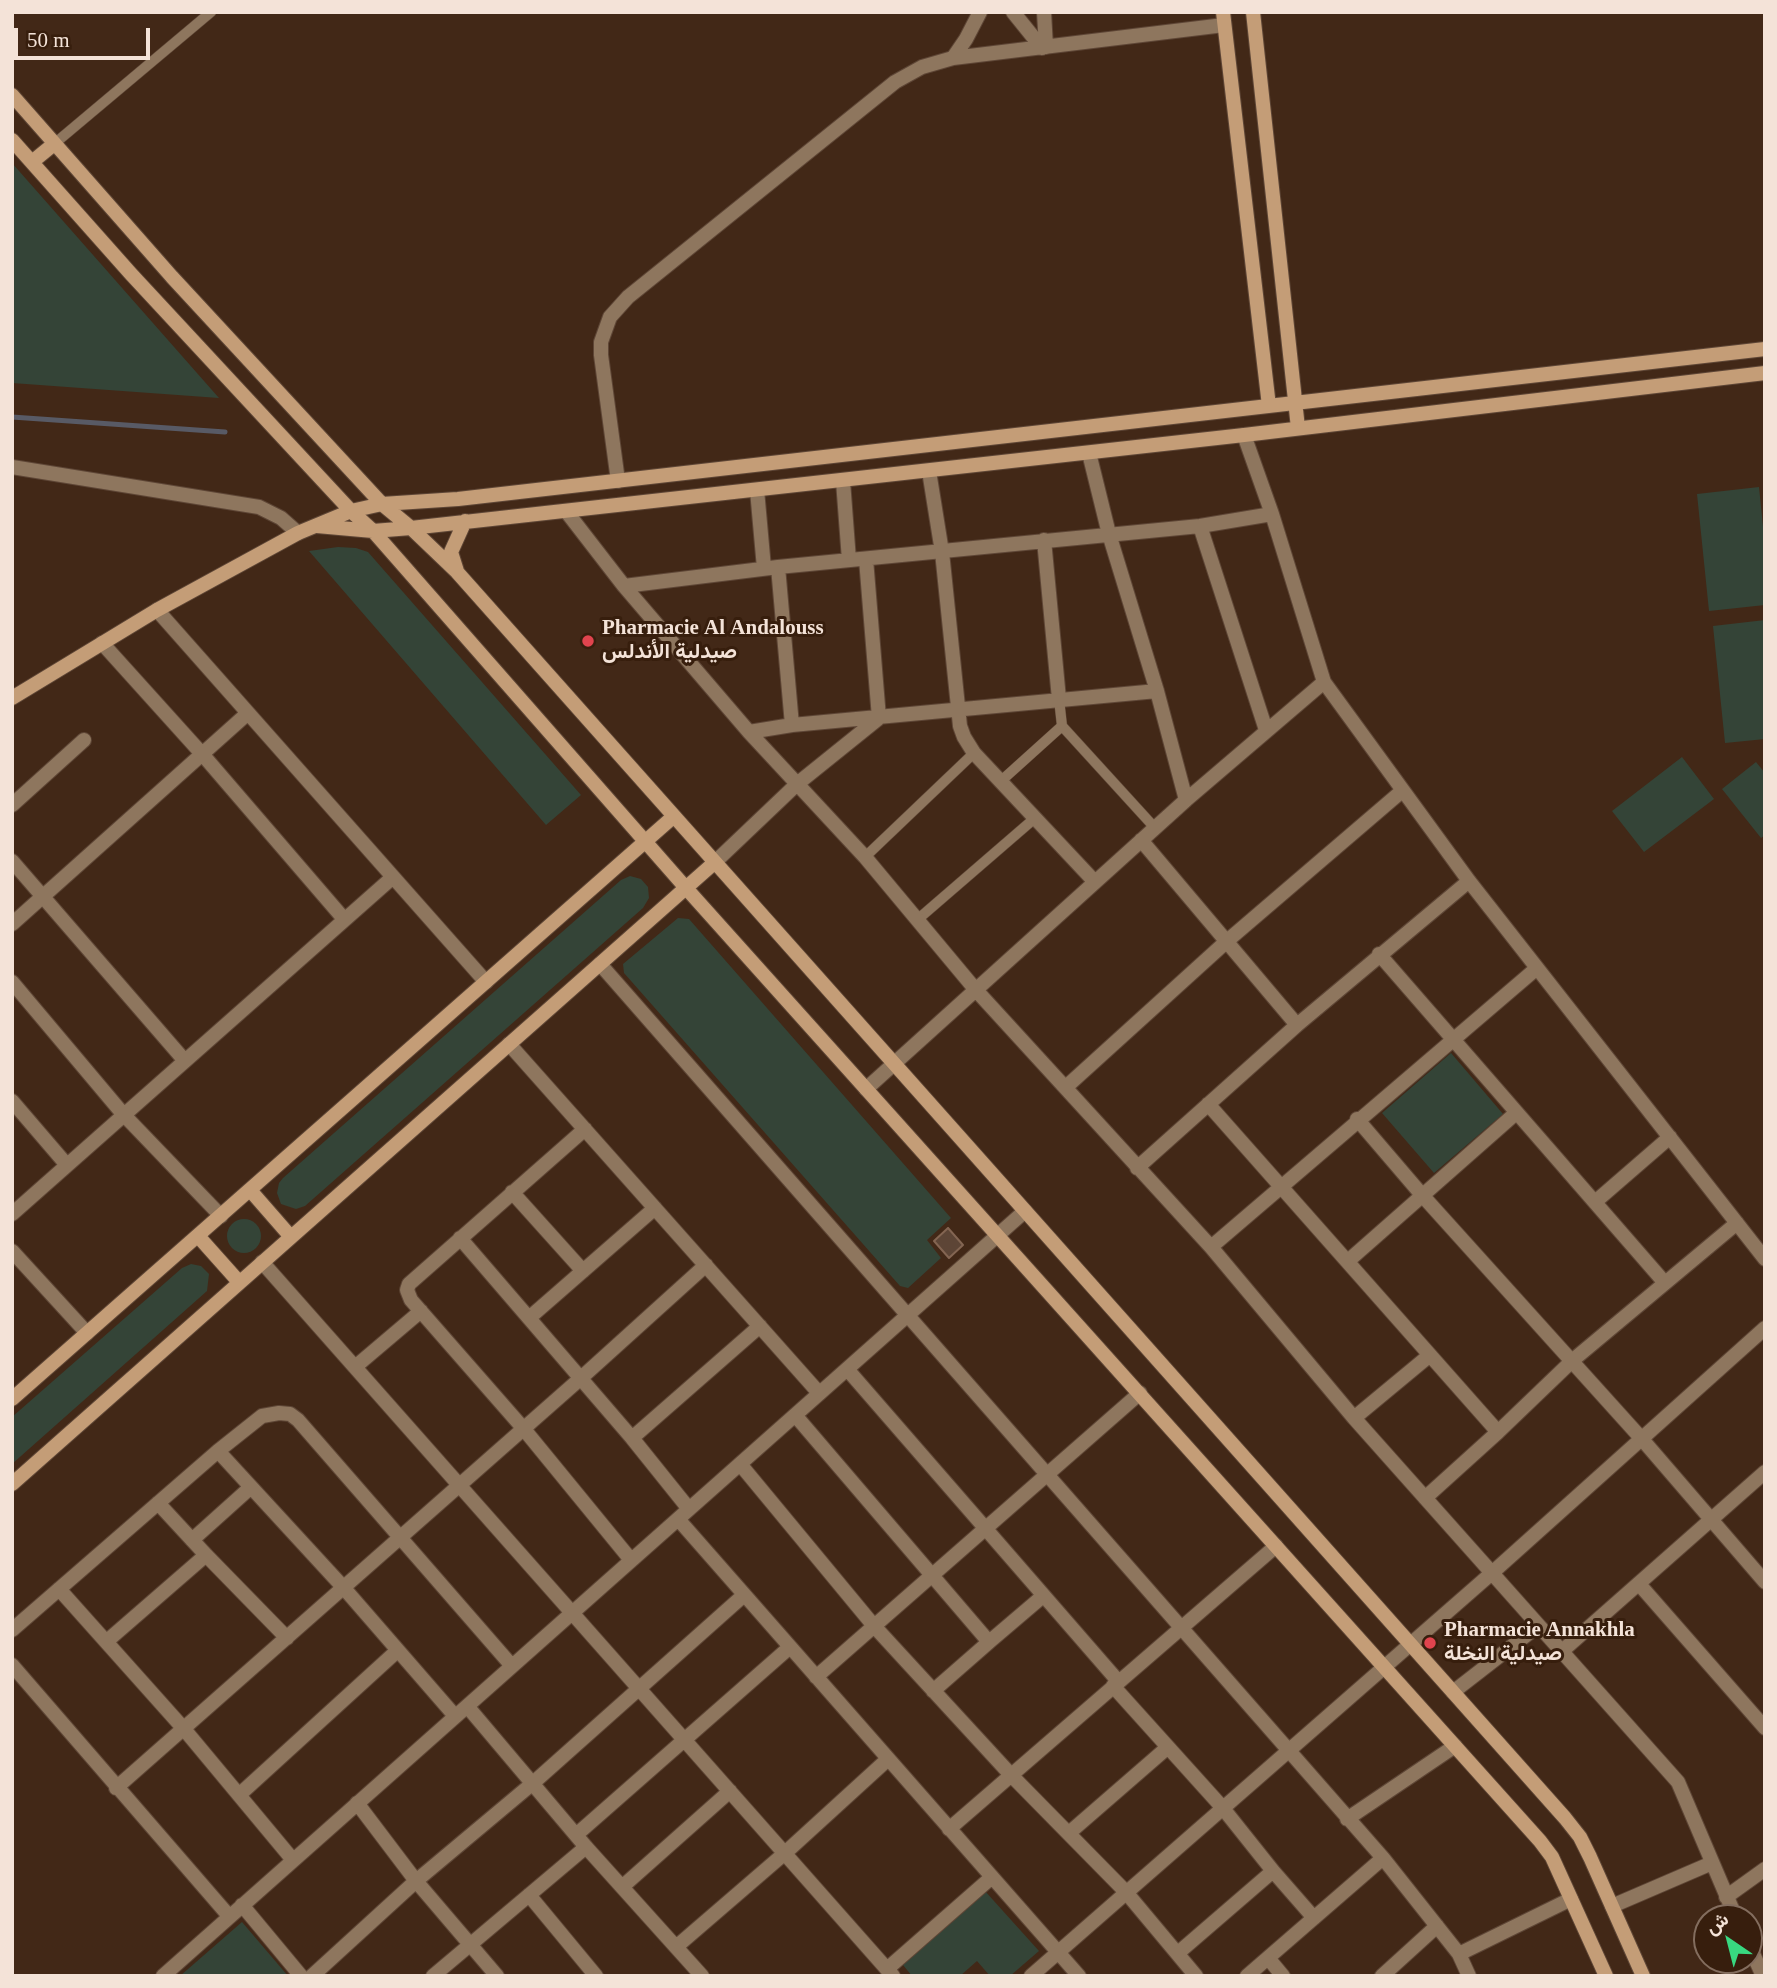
<!DOCTYPE html>
<html>
<head>
<meta charset="utf-8">
<style>
  body { margin:0 }
  #map { position:relative; width:1777px; height:1988px; overflow:hidden; background:#422817; font-family:"Times New Roman",Vazirmatn,serif }
  canvas { display:block }
  .frame { position:absolute; inset:0; border:14px solid #f4e3d8; pointer-events:none }
  .north { position:absolute; left:1693px; top:1904px; width:70px; height:70px; box-sizing:border-box; background:#371e0d; border:2px solid #836d5e; border-radius:50%; rotate:325deg; font-size:19px; font-weight:700; line-height:28px; text-align:center; color:#f4e3d8 }
  .north::after { content:''; display:block; margin:auto; width:24px; height:32px; background:#38d880; clip-path:polygon(50% 0,100% 100%,50% 72%,0 100%) }
  .scale { position:absolute; left:14px; top:28px; width:136px; height:32px; box-sizing:border-box; border:4px solid #f4e3d8; border-top:0; padding-left:9px; font-size:21px; line-height:24px; white-space:nowrap; color:#f4e3d8; -webkit-text-stroke:5px #371e0d; paint-order:stroke }
</style>
</head>
<body>
<div id="map">
<canvas width="1777" height="1988"></canvas>
<div class="frame"></div>
<div class="north">ش</div>
<div class="scale">50 m</div>
</div>
<script>
const c = document.querySelector('canvas').getContext('2d');
c.lineJoin = 'round';
function fillPath(path, color) {
  c.fillStyle = color;
  c.fill(path, 'evenodd');
}
function poly(rows) {
  const path = new Path2D();
  for (const r of rows) {
    if (r.length === 3) {
      path.moveTo(r[0] + r[2], r[1]);
      path.arc(r[0], r[1], r[2], 0, 2 * Math.PI);
      continue;
    }
    path.moveTo(r[0], r[1]);
    for (let i = 2; i < r.length; i += 2) path.lineTo(r[i], r[i + 1]);
  }
  return path;
}
function stroke(path, color, width, dash) {
  c.strokeStyle = color;
  c.lineWidth = width;
  c.lineCap = dash ? 'butt' : 'round';
  c.setLineDash(dash || []);
  c.stroke(path);
}
function drawText(font, color, halo, rows, align = 'center') {
  c.font = font + ' "Times New Roman",Vazirmatn,serif';
  c.lineWidth = 6;
  c.setLineDash([]);
  c.textBaseline = 'middle';
  c.strokeStyle = halo;
  c.fillStyle = color;
  for (const [text, x, y, turn = 0] of rows) {
    c.save();
    c.translate(x, y);
    c.rotate((+turn || 0) * Math.PI / 180);
    c.textAlign = isNaN(turn) ? turn : align;
    if (halo) c.strokeText(text, 0, 0);
    c.fillText(text, 0, 0);
    c.restore();
  }
}
const green = poly([
  [12,163,219,398,12,383],
  [1759,487,1765,546,1765,605,1709,611,1697,494],
  [338,547,356,548,368,552,581,795,546,825,309,551],
  [1765,620,1765,739,1725,743,1713,626],
  [1682,757,1714,799,1644,852,1612,811],
  [1756,762,1765,773,1765,835,1761,838,1722,789],
  [630,876,641,879,648,887,649,898,643,908,305,1206,296,1209,281,1204,277,1193,279,1183,283,1178,621,880],
  [678,918,689,919,951,1218,927,1240,941,1258,908,1288,900,1286,624,973,623,964],
  [1451,1053,1503,1114,1434,1173,1382,1113],
  [244,1236,17],
  [191,1264,201,1266,209,1274,207,1291,12,1464,12,1417,182,1268],
  [985,1891,1039,1951,1010,1976,990,1976,977,1961,960,1976,912,1976,903,1965],
  [242,1922,288,1976,180,1976]
]);
const stream = poly([
  [12,417,225,432]
]);
const building = poly([
  [948,1228,963,1245,949,1258,934,1241,948,1228]
]);
const lane = poly([
  [54,144,211,12],
  [1059,699,1062,726],
  [1001,781,1062,726,1155,828],
  [865,857,974,753],
  [917,920,1035,818]
]);
const street = poly([
  [1013,12,1042,48],
  [1044,12,1046,47],
  [953,58,966,39,980,12],
  [1089,453,1109,534,1157,691,1186,800],
  [12,467,259,507,281,518,298,533],
  [929,471,942,552,960,726,964,737,974,753,1095,882],
  [618,481,601,355,601,342,610,317,628,297,895,82,922,67,953,58,1224,25],
  [843,481,849,560],
  [757,490,764,568],
  [566,511,624,586,749,732,865,857,975,989,1211,1247,1354,1418,1678,1782,1736,1918],
  [1200,526,1266,730],
  [1044,540,1059,699],
  [778,567,792,725],
  [624,586,778,567,1200,526,1272,514],
  [157,610,486,982],
  [102,643,203,755,344,919],
  [1324,682,1469,881,1765,1259],
  [749,732,792,725,1157,691],
  [12,805,84,740],
  [1141,840,1297,1025],
  [12,861,185,1061],
  [714,863,797,784,879,718,866,559],
  [12,924,248,713],
  [1379,954,1665,1283],
  [600,964,1383,1858,1459,1954,1469,1976],
  [12,982,123,1114,221,1216],
  [509,1044,819,1393],
  [1066,1087,1227,941,1402,791],
  [866,1089,1186,800,1324,682,1272,514,1244,435],
  [12,1101,66,1164],
  [1208,1104,1498,1432],
  [1357,1119,1422,1195,1641,1438,1765,1582],
  [585,1129,409,1284,407,1290,411,1300,523,1428,631,1560],
  [1137,1168,1297,1025,1469,881],
  [512,1192,583,1271],
  [1595,1202,1670,1137],
  [12,1214,393,877],
  [460,1238,632,1438,689,1509],
  [1211,1247,1537,968],
  [12,1251,87,1333],
  [1348,1261,1516,1113],
  [262,1262,893,1976],
  [529,1318,655,1208],
  [355,1367,421,1311],
  [847,1369,1118,1681],
  [795,1415,989,1642,933,1691],
  [1354,1418,1430,1355],
  [632,1438,760,1326],
  [218,1451,343,1587,455,1716],
  [740,1464,874,1626,1011,1775,1125,1891,1196,1976],
  [1425,1498,1498,1432,1573,1360,1737,1223],
  [158,1503,206,1555,287,1638],
  [678,1519,1079,1976],
  [192,1540,251,1487],
  [1639,1584,1765,1728],
  [59,1589,184,1729,293,1860],
  [12,1630,218,1451,262,1416,279,1413,290,1414,298,1420,512,1666],
  [107,1641,206,1555],
  [989,1642,1043,1596],
  [1561,1652,1765,1472],
  [12,1665,229,1916],
  [816,1677,1140,1393],
  [1113,1686,1222,1807,1273,1871,1314,1918],
  [1453,1692,1538,1626],
  [467,1706,586,1847,702,1976],
  [116,1788,581,1378,706,1265],
  [239,1795,397,1651],
  [357,1803,416,1881,497,1976],
  [1347,1819,1455,1746],
  [949,1829,1276,1546],
  [1069,1833,1168,1747],
  [576,1835,790,1647],
  [622,1887,730,1791],
  [529,1895,596,1976],
  [1726,1897,1765,1869],
  [242,1905,301,1976],
  [1612,1906,1712,1863],
  [1749,1945,1763,1976],
  [676,1947,785,1853,888,1759],
  [1178,1953,1273,1871],
  [1459,1954,1571,1899],
  [1268,1958,1283,1976],
  [887,1969,992,1877],
  [163,1976,1025,1211],
  [312,1976,416,1881,533,1783,744,1595],
  [433,1976,586,1847],
  [1031,1976,1493,1572,1765,1328],
  [1247,1976,1383,1858],
  [1382,1976,1437,1926]
]);
const secondary = poly([
  [1223,12,1269,406],
  [1253,12,1298,428],
  [12,95,172,277,382,504,411,528,457,572,1565,1818,1580,1837,1590,1857,1643,1976],
  [12,140,131,274,351,511,373,531,686,888,1540,1841,1552,1857,1606,1976],
  [32,162,54,144],
  [317,526,373,531,411,528,1244,435,1765,373],
  [457,571,451,552,465,521],
  [12,698,157,610,298,533,351,511,382,504,458,499,1765,349],
  [250,1190,291,1237],
  [198,1236,239,1282],
  [12,1399,673,817],
  [12,1484,714,863]
]);
const markers = [
  [588,641,7,"#e0444e"],
  [1430,1643,7,"#e0444e"]
];
const poiNames = [
  ["Pharmacie Al Andalouss",602,629],
  ["صيدلية الأندلس",602,653],
  ["Pharmacie Annakhla",1444,1631],
  ["صيدلية النخلة",1444,1655]
];
fillPath(green, '#344437');
stroke(stream, '#585a65', 5);
fillPath(building, '#5d4536');
stroke(building, '#836552', 2);
stroke(lane, '#5e4636', 11);
stroke(street, '#5e4636', 16);
stroke(secondary, '#5e4636', 16);
stroke(lane, '#8e765e', 10);
stroke(street, '#8e765e', 14);
stroke(secondary, '#c49d77', 14);
for (const [x, y, r, color] of markers) {
  const dot = new Path2D();
  dot.arc(x, y, r, 0, 2 * Math.PI);
  c.fillStyle = color;
  c.fill(dot);
  stroke(dot, '#371e0d', 2.5);
}
drawText('bold 21px', '#f4e3d8', '#371e0d', poiNames, 'left');
</script>
</body>
</html>
